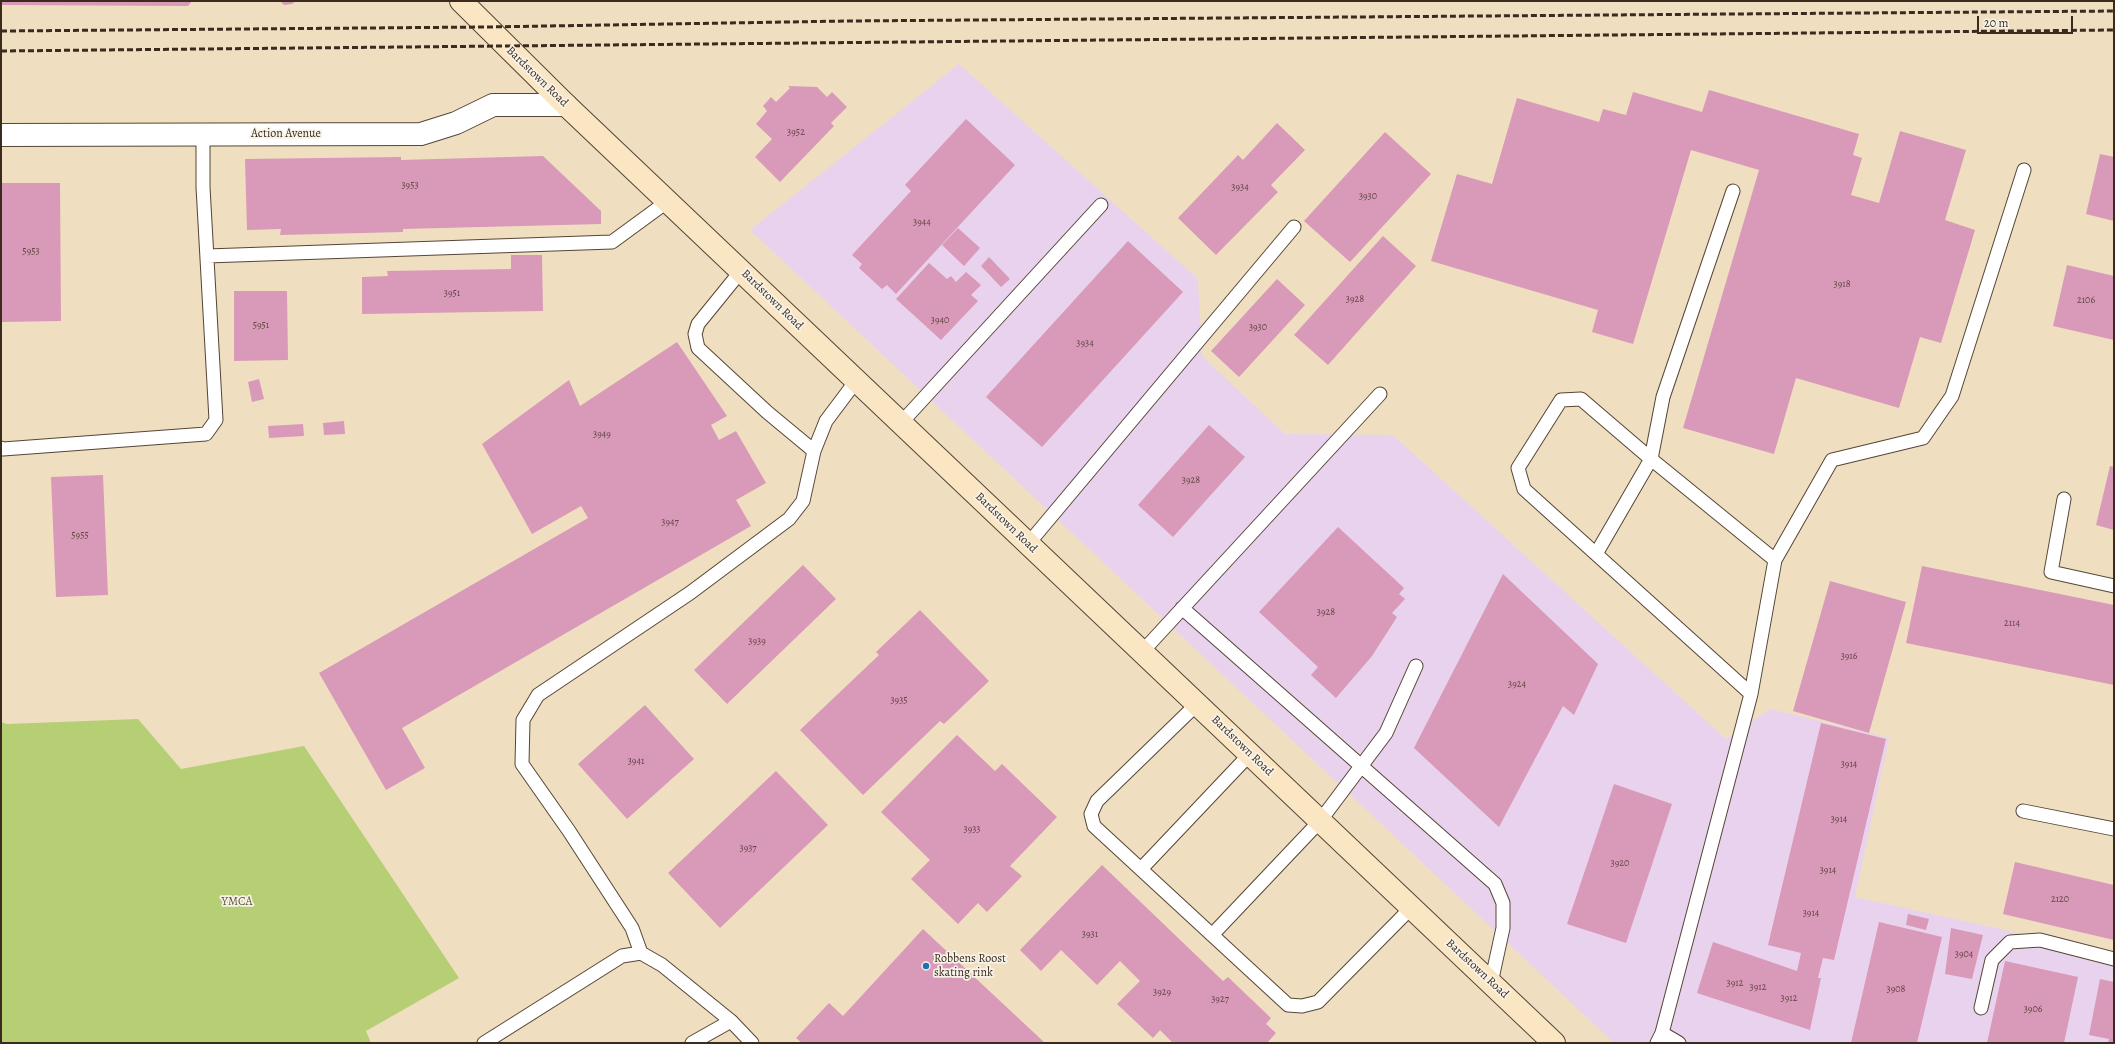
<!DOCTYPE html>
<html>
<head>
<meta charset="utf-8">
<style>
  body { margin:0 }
  #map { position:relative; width:2115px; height:1044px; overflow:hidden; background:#efdfc0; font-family:Alegreya,serif }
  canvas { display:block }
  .frame { position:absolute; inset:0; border:2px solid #3b2a1e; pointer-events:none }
  .scale { position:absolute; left:1977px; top:16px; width:96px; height:18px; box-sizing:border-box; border:2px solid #3b2a1e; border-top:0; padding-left:5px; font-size:12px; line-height:14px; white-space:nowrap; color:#3b2a1e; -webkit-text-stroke:3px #f7f3e8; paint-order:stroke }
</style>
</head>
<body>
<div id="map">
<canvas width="2115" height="1044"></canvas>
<div class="frame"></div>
<div class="scale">20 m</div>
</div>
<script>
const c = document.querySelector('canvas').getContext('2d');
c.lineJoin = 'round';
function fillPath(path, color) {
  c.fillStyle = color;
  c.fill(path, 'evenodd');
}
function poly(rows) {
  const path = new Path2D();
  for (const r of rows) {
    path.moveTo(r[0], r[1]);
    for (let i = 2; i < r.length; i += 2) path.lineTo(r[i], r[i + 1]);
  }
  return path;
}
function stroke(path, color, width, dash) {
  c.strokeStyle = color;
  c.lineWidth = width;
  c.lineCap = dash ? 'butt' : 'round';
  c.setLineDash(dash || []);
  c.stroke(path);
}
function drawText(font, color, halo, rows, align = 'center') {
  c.font = font + ' Alegreya,serif';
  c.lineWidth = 3.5;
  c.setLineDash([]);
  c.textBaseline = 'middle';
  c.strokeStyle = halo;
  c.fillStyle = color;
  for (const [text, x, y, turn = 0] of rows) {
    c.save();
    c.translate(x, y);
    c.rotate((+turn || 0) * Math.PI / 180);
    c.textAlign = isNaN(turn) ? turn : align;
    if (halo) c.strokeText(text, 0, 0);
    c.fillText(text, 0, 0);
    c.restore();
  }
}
const built = poly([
  [959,64,1198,279,1202,356,1285,434,1393,435,1726,739,1770,709,1889,738,1855,897,2114,954,2114,1043,1614,1043,750,230]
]);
const green = poly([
  [138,719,181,769,304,746,459,978,366,1031,371,1043,1,1043,1,722,7,724]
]);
const building = poly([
  [1,1,192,1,188,6,1,5],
  [280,1,296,1,292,4,284,5],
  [788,86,817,87,827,97,832,92,847,107,831,123,834,126,780,182,755,157,772,139,756,124,767,111,763,106,771,97,776,102,790,88],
  [1709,90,1859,134,1853,155,1862,158,1851,195,1879,203,1900,131,1966,150,1945,220,1975,230,1941,343,1920,337,1899,408,1796,378,1774,454,1683,428,1759,170,1691,150,1633,344,1592,332,1598,310,1431,261,1457,174,1492,184,1517,98,1599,122,1603,109,1626,115,1633,92,1702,112],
  [966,119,1015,165,896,294,887,285,882,289,859,268,862,264,852,255,911,191,905,185],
  [1277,123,1305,150,1271,185,1278,192,1216,255,1178,218,1238,155,1243,160],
  [1385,132,1431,174,1350,262,1304,221],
  [2100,154,2114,157,2114,221,2086,214],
  [543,156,601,211,601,224,403,229,403,232,280,235,281,229,247,230,245,159,401,157,401,160],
  [1,183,60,183,61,321,1,322],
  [958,228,980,248,964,266,942,245],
  [1383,236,1416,266,1328,365,1294,335],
  [1128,241,1183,292,1042,447,986,397],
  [511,255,542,255,543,311,362,314,362,277,388,276,387,271,511,269],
  [989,257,1010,279,1001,287,981,266],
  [929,263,947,279,951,276,956,282,966,272,981,285,971,295,978,301,941,340,896,299],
  [2067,265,2114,276,2114,340,2053,326],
  [1277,279,1305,305,1239,377,1211,351],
  [234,291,287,291,288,360,234,361],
  [677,342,727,416,711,425,719,440,736,431,766,483,736,500,751,526,402,728,425,768,386,790,319,673,588,518,581,506,532,534,482,444,569,380,580,406],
  [259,379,264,399,252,402,248,382],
  [344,421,345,434,324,435,323,423],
  [303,424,304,436,269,438,268,426],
  [1209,425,1245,457,1173,537,1138,505],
  [2110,466,2114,467,2114,530,2096,525],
  [103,475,108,595,56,597,51,477],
  [1338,527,1404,588,1399,594,1405,599,1392,613,1397,617,1372,656,1336,698,1311,675,1318,667,1259,612],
  [803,565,836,599,727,704,694,670],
  [1922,566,2114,605,2114,685,1906,643],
  [1503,574,1598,664,1574,715,1563,706,1499,827,1414,748],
  [1830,581,1906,602,1869,733,1793,711],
  [920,610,989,681,944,724,940,721,863,795,800,730,879,655,876,652],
  [645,705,694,759,627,819,578,764],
  [1821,723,1886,739,1834,960,1823,958,1818,978,1821,978,1810,1030,1697,993,1713,942,1797,971,1801,953,1768,945],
  [957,735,995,771,1002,764,1057,817,1010,866,1022,876,987,912,978,903,958,924,911,879,930,860,881,812],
  [776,771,828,825,720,928,668,873],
  [1614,784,1672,804,1626,943,1567,924],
  [2015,862,2114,885,2114,940,2003,914],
  [1102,865,1223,981,1228,977,1271,1018,1266,1024,1276,1033,1267,1043,1173,1043,1160,1030,1153,1038,1117,1004,1140,981,1120,961,1097,985,1061,950,1041,971,1020,950],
  [1908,914,1929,919,1926,930,1906,925],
  [1879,922,1942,937,1917,1043,1851,1043],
  [1951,928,1983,935,1972,979,1945,974],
  [923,929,1045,1043,802,1043,796,1038,829,1003,843,1016],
  [2005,961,2078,977,2064,1043,1987,1043],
  [2100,979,2114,982,2114,1043,2108,1043,2109,1039,2089,1035]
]);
const lane = poly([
  [207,256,612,242,668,201],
  [741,271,698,324,695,334,698,348,767,412,814,451],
  [901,423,1101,205],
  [1,448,3,449,206,434,216,420,203,187,203,135],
  [2064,499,2051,572,2114,586],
  [1028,544,1294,227],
  [1596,554,1651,459,1581,399,1561,400,1518,468,1524,489,1751,694],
  [1775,560,1832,460,1923,438,1952,396,2024,170],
  [1182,608,1495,884,1503,903,1503,928,1491,983],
  [1142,652,1380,394],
  [1197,704,1097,801,1091,814,1094,826,1288,1005,1302,1006,1318,1002,1411,908],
  [2023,811,2114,829],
  [1141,869,1250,754],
  [1212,935,1320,821,1386,733,1416,666],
  [641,953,632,928,569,831,522,764,523,720,538,695,690,593,789,519,803,501,814,451,826,421,856,381],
  [1981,1008,1992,960,2010,942,2040,940,2114,959],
  [1662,1033,1679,1043],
  [484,1043,622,956,641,953,662,965,731,1021,752,1043],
  [692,1043,731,1021],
  [1657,1043,1662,1033,1751,694,1775,560,1651,459,1663,397,1733,191]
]);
const street = poly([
  [1,135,421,134,456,123,493,105,566,105]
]);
const secondary = poly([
  [461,1,566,105,1554,1043]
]);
const rail = poly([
  [1,31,486,27,847,21,2114,11],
  [1,51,2114,30]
]);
const markers = [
  [926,966,4,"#1f6fb2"]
];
const numberNames = [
  ["3952",796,133],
  ["3953",410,186],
  ["3934",1240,188],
  ["3930",1368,197],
  ["3944",922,223],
  ["5953",31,252],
  ["3918",1842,285],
  ["3951",452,294],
  ["3928",1355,300],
  ["2106",2086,301],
  ["3940",940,321],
  ["5951",261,326],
  ["3930",1258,328],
  ["3934",1085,344],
  ["3949",602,435],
  ["3928",1191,481],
  ["3947",670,523],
  ["5955",80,536],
  ["3928",1326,613],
  ["2114",2012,624],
  ["3939",757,642],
  ["3916",1849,657],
  ["3924",1517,685],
  ["3935",899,701],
  ["3941",636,762],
  ["3914",1849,765],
  ["3914",1839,820],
  ["3933",972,830],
  ["3937",748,849],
  ["3920",1620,864],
  ["3914",1828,871],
  ["2120",2060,900],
  ["3914",1811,914],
  ["3931",1090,935],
  ["3904",1964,955],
  ["3912",1735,984],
  ["3912",1758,988],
  ["3908",1896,990],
  ["3929",1162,993],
  ["3912",1789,999],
  ["3927",1220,1000],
  ["3906",2033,1010]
];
const streetNames = [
  ["Bardstown Road",537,77,44],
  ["Action Avenue",286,134],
  ["Bardstown Road",772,300,44],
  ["Bardstown Road",1006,523,44],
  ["Bardstown Road",1242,746,44],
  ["Bardstown Road",1477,969,43]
];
const parkNames = [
  ["YMCA",237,902]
];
const poiNames = [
  ["Robbens Roost",934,959],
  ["skating rink",934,973]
];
fillPath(built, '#e9d2ed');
fillPath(green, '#b6cf74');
fillPath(building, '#d999b8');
stroke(lane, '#564536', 15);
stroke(street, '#564536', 24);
stroke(secondary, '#564536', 24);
stroke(lane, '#fff', 13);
stroke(street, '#fff', 22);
stroke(secondary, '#fbe6c4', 22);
stroke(rail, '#3b2a1e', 3, [6, 3]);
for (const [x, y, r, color] of markers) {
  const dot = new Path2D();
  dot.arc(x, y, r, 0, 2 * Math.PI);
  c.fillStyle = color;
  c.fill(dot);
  stroke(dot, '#f7f3e8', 1.5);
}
drawText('10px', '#624644', null, numberNames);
drawText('12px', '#3b2a1e', '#f7f3e8', streetNames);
drawText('12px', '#5a5334', '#f7f3e8', parkNames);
drawText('12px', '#3b2a1e', '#f7f3e8', poiNames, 'left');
</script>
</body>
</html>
